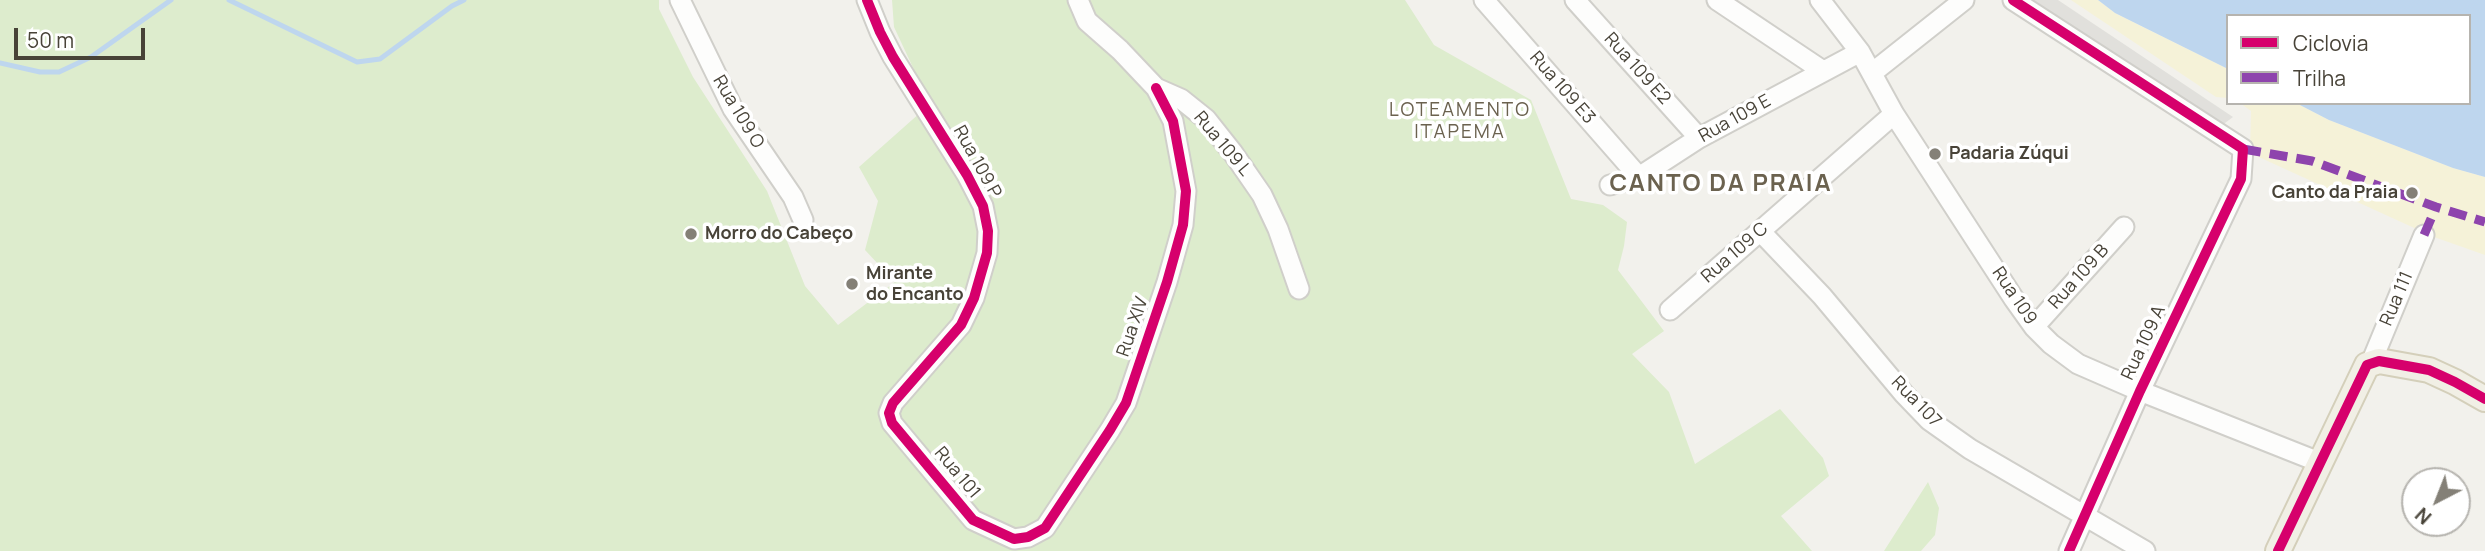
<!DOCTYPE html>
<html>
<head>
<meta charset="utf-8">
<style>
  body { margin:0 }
  #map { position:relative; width:2485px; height:551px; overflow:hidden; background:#f2f1ec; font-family:Manrope,sans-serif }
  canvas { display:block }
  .legend { position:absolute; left:2226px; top:14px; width:245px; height:91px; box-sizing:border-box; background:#fff; border:2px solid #b6b4af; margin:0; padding:9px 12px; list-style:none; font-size:21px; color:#484338 }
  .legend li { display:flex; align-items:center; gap:14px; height:35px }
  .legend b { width:35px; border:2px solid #b6b4af }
  .north { position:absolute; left:2401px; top:467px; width:70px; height:70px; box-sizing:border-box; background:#fff; border:2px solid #b6b4af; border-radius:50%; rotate:222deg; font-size:19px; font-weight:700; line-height:28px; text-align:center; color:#484338 }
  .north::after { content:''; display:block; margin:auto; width:24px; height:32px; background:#848077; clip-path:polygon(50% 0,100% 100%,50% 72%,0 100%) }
  .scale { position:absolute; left:14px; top:28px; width:131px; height:32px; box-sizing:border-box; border:4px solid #484338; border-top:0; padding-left:9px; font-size:21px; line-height:24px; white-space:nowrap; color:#484338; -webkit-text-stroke:5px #fff; paint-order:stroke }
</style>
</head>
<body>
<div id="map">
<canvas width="2485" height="551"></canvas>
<ul class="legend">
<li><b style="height:9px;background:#d6006c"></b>Ciclovia</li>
<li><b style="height:9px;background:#8e44ad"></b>Trilha</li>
</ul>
<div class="north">N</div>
<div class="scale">50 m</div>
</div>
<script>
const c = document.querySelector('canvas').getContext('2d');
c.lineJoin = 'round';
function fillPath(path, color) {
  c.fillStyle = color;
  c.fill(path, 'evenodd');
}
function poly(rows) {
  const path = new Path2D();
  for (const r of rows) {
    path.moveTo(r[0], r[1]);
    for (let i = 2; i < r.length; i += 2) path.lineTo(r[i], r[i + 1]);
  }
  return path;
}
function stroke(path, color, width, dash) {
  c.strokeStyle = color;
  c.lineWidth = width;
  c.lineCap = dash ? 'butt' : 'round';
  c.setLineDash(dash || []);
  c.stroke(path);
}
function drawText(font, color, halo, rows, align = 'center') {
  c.font = font + ' Manrope,sans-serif';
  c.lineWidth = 7;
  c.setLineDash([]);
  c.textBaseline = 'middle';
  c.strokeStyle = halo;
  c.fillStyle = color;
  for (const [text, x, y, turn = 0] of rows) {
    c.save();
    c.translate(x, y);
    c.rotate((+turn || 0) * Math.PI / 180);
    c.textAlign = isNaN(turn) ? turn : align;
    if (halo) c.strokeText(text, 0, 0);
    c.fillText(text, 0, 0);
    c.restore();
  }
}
const green = poly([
  [0,0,659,0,659,9,693,77,767,191,805,286,838,325,895,282,865,250,878,201,859,167,930,104,894,27,892,0,1405,0,1434,45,1531,100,1571,199,1603,205,1627,222,1624,246,1618,270,1664,331,1632,354,1669,392,1695,464,1780,409,1823,458,1829,476,1781,516,1812,551,0,551],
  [1928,482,1939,508,1935,535,1921,551,1884,551]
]);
const sand = poly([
  [2071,0,2098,0,2115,13,2228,69,2228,98,2216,97],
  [2240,103,2296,103,2329,120,2453,168,2485,177,2485,255,2434,237,2250,153,2251,111]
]);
const parking = poly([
  [2031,0,2058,0,2233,117,2221,126]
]);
const water = poly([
  [2098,0,2485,0,2485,177,2453,168,2329,120,2296,103,2469,103,2469,16,2228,16,2228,69,2115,13]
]);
const stream = poly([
  [229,0,357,62,380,59,452,6,464,0],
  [0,63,40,72,59,72,91,57,171,0]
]);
const minor = poly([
  [680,0,733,109,793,197,803,220],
  [867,0,880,32,893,57,967,175,983,206,988,231,987,253,974,298,961,325,893,403,889,413,892,423,973,520,1014,539,1028,537,1045,528,1110,430,1126,403,1167,282,1183,225,1186,191,1173,121,1156,88],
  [1078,0,1087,21,1120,50,1156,88,1181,99,1206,119,1233,153,1262,195,1278,229,1299,289],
  [1484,0,1639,177],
  [1575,0,1699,138],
  [1717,0,1823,71],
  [1820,0,1860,52,1894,114,2014,299,2034,327,2051,344,2078,364,2140,391,2319,462],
  [2013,0,2243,149,2241,179,2140,391,2069,551],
  [1872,73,1964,0],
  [1610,185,1639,177,1699,138,1860,52],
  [1760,231,1822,296,1904,394,1929,420,1970,449,2145,551],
  [1670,310,1894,114],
  [2034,327,2124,227],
  [2371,363,2424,235]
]);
const major = poly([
  [2278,551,2367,365,2379,361,2429,370,2455,382,2485,399]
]);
const quiet = poly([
  [2243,149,2312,161,2436,207,2485,222],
  [2424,235,2436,207]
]);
const cycleway = poly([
  [867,0,880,32,893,57,967,175,983,206,988,231,987,253,974,298,961,325,893,403,889,413,892,423,973,520,1014,539,1028,537,1045,528,1110,430,1126,403,1167,282,1183,225,1186,191,1173,121,1156,88],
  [2013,0,2243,149,2241,179,2140,391,2069,551],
  [2278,551,2367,365,2379,361,2429,370,2455,382,2485,399]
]);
const markers = [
  [1935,154,7,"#848077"],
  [2412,193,7,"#848077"],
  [691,234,7,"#848077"],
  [852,284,7,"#848077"]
];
const streetNames = [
  ["Rua 109 E2",1637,69,48],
  ["Rua 109 E3",1562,88,49],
  ["Rua 109 O",738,112,59],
  ["Rua 109 E",1735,119,-29],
  ["Rua 109 L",1222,144,50],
  ["Rua 109 P",977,162,61],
  ["Rua 109 C",1735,253,-41],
  ["Rua 109 B",2079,277,-48],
  ["Rua 109",2014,296,56],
  ["Rua 111",2397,299,-67],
  ["Rua XIV",1133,327,-71],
  ["Rua 109 A",2144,343,-65],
  ["Rua 107",1916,402,46],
  ["Rua 101",957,473,50]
];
const poiNames = [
  ["Padaria Zúqui",1949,154],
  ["Canto da Praia",2398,193,"right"],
  ["Morro do Cabeço",705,234],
  ["Mirante",866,274],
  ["do Encanto",866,295]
];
const neighbourhoodNames = [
  ["LOTEAMENTO",1460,111],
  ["ITAPEMA",1460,133]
];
const districtNames = [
  ["CANTO DA PRAIA",1721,184]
];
fillPath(green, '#ddeccd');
fillPath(sand, '#f5f2d8');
fillPath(parking, '#e1e0dc');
fillPath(water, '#bed6ee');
stroke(stream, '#bed6ee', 5);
stroke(minor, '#d0cfca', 23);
stroke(major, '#d4cfba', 28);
stroke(minor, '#fdfdfc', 19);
stroke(major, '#f1efe5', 24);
stroke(quiet, '#8e44ad', 9, [18, 9]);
stroke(cycleway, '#d6006c', 10);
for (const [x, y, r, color] of markers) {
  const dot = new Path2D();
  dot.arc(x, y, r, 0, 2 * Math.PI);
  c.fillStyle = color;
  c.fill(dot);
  stroke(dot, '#fff', 2.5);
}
drawText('18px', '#484338', '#fff', streetNames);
drawText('bold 18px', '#484338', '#fff', poiNames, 'left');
c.letterSpacing = '2px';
drawText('19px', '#6b624f', '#fff', neighbourhoodNames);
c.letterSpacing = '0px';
c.letterSpacing = '2px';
drawText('bold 24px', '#6b624f', '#fff', districtNames);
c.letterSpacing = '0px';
</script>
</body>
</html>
